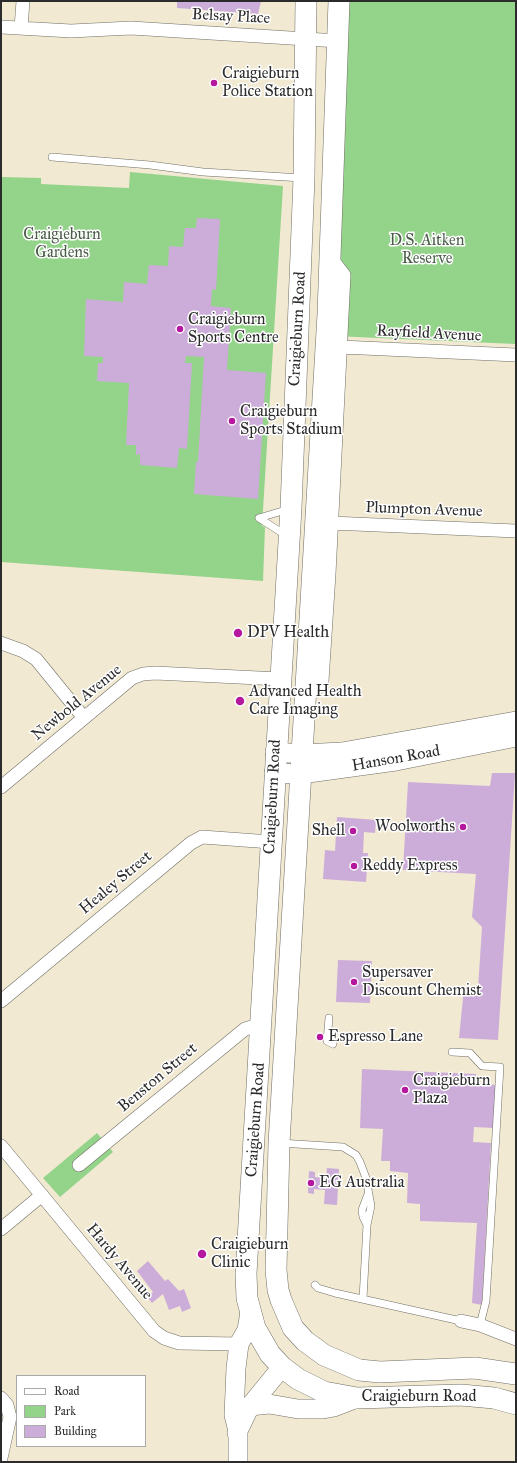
<!DOCTYPE html>
<html>
<head>
<meta charset="utf-8">
<style>
  body { margin:0 }
  #map { position:relative; width:517px; height:1463px; overflow:hidden; background:#f1e9d1; font-family:"IM FELL Great Primer",serif }
  canvas { display:block }
  .frame { position:absolute; inset:0; border:2px solid #2b2b2b; pointer-events:none }
  .legend { position:absolute; left:16px; top:1375px; width:130px; height:72px; box-sizing:border-box; background:#fff; border:1px solid #aaa; margin:0; padding:5px 7px; list-style:none; font-size:12px; color:#2b2b2b }
  .legend li { display:flex; align-items:center; gap:8px; height:20px }
  .legend b { width:20px; border:1px solid #aaa }
</style>
</head>
<body>
<div id="map">
<canvas width="517" height="1463"></canvas>
<div class="frame"></div>
<ul class="legend">
<li><b style="height:5px;background:#fff"></b>Road</li>
<li><b style="height:11px;background:#94d38a"></b>Park</li>
<li><b style="height:11px;background:#ccadd9"></b>Building</li>
</ul>
</div>
<script>
const c = document.querySelector('canvas').getContext('2d');
c.lineJoin = 'round';
function fillPath(path, color) {
  c.fillStyle = color;
  c.fill(path, 'evenodd');
}
function poly(rows) {
  const path = new Path2D();
  for (const r of rows) {
    path.moveTo(r[0], r[1]);
    for (let i = 2; i < r.length; i += 2) path.lineTo(r[i], r[i + 1]);
  }
  return path;
}
function stroke(path, color, width, dash) {
  c.strokeStyle = color;
  c.lineWidth = width;
  c.lineCap = dash ? 'butt' : 'round';
  c.setLineDash(dash || []);
  c.stroke(path);
}
function drawText(font, color, halo, rows, align = 'center') {
  c.font = font + ' "IM FELL Great Primer",serif';
  c.lineWidth = 3;
  c.setLineDash([]);
  c.textBaseline = 'middle';
  c.strokeStyle = halo;
  c.fillStyle = color;
  for (const [text, x, y, turn = 0] of rows) {
    c.save();
    c.translate(x, y);
    c.rotate((+turn || 0) * Math.PI / 180);
    c.textAlign = isNaN(turn) ? turn : align;
    if (halo) c.strokeText(text, 0, 0);
    c.fillText(text, 0, 0);
    c.restore();
  }
}
const green = poly([
  [349,1,516,1,516,344,334,336],
  [130,172,283,186,262,526,265,527,263,581,1,562,1,177,41,178,41,184,129,188],
  [97,1133,113,1152,60,1197,43,1178]
]);
const building = poly([
  [177,1,261,1,258,14,177,8],
  [197,218,220,219,216,290,212,289,211,306,231,308,227,370,266,373,258,499,194,494,196,462,198,462,204,357,186,356,185,363,192,363,187,449,179,448,177,468,140,465,140,454,136,455,136,445,126,445,129,383,97,381,98,363,103,363,103,357,84,356,86,299,123,302,124,282,147,284,149,265,168,266,169,246,183,247,185,228,196,228],
  [492,773,515,773,498,1040,459,1038,464,988,478,989,482,927,472,917,476,874,403,870,408,782,490,786],
  [337,817,376,820,375,833,364,832,363,853,368,853,366,882,323,879,325,850,335,851],
  [338,960,372,961,370,1003,336,1002],
  [362,1069,476,1074,476,1083,496,1085,494,1128,474,1127,473,1142,491,1143,482,1305,472,1303,477,1223,420,1221,420,1204,407,1203,408,1173,390,1171,390,1161,381,1161,383,1129,360,1128],
  [327,1168,339,1169,337,1205,324,1204,325,1190,314,1189,314,1194,308,1193,309,1171,315,1172,315,1177,326,1178],
  [148,1261,165,1281,168,1279,179,1291,184,1289,191,1308,182,1312,180,1306,169,1310,163,1294,152,1303,147,1297,153,1292,137,1271]
]);
const lane = poly([
  [52,157,150,165,203,172,302,178],
  [259,518,287,536],
  [259,518,289,509],
  [329,1018,327,1041,333,1044],
  [452,1052,470,1053,482,1066,500,1067,486,1301,480,1325],
  [280,1143,343,1147,356,1155,360,1162,366,1178,371,1206,367,1225,363,1299],
  [367,1225,363,1217,362,1210,368,1194],
  [315,1285,318,1288,335,1293,461,1321]
]);
const street = poly([
  [1,27,71,31,131,28,338,41],
  [21,28,23,1],
  [341,347,516,355],
  [331,523,516,531],
  [1,643,23,651,36,659,84,718],
  [305,698,318,687,322,681,329,574,344,275,331,258],
  [1,787,132,678,143,674,155,673,280,679],
  [1,1001,191,843,202,837,271,842],
  [1,1146,154,1331,164,1338,179,1343,239,1344],
  [79,1165,245,1029,262,1024],
  [1,1229,42,1195],
  [461,1321,480,1325,516,1339],
  [1,1398,7,1405,10,1417,1,1458]
]);
const secondary = poly([
  [275,752,302,754,342,752,516,721],
  [274,773,301,774,396,761,516,737],
  [250,1406,269,1404,298,1409,323,1409,334,1407,357,1398],
  [237,1433,250,1406,282,1367],
  [238,1462,238,1431,234,1415,236,1368,239,1344,247,1330,250,1312]
]);
const primary = poly([
  [306,1,304,178,291,508,246,1274,247,1298,255,1328,270,1354,282,1367,298,1379,324,1392,357,1398,461,1395,494,1398,516,1404],
  [339,1,328,314,279,1143,276,1270,278,1290,281,1300,293,1328,305,1341,324,1355,359,1370,380,1372,475,1368,516,1374]
]);
const markers = [
  [214,83,4,"#b5179e"],
  [180,329,4,"#b5179e"],
  [232,421,4,"#b5179e"],
  [238,633,5,"#b5179e"],
  [240,701,5,"#b5179e"],
  [463,827,4,"#b5179e"],
  [353,831,4,"#b5179e"],
  [354,866,4,"#b5179e"],
  [354,982,4,"#b5179e"],
  [320,1037,4,"#b5179e"],
  [405,1090,4,"#b5179e"],
  [311,1183,4,"#b5179e"],
  [202,1254,5,"#b5179e"]
];
const streetNames = [
  ["Belsay Place",231,17,3],
  ["Craigieburn Road",298,329,-87],
  ["Rayfield Avenue",429,334,3],
  ["Plumpton Avenue",424,510,2],
  ["Newbold Avenue",77,703,-39],
  ["Hanson Road",396,759,-10],
  ["Craigieburn Road",273,797,-87],
  ["Healey Street",116,883,-40],
  ["Benston Street",158,1078,-40],
  ["Craigieburn Road",256,1120,-86],
  ["Hardy Avenue",119,1262,50],
  ["Craigieburn Road",419,1397]
];
const poiNames = [
  ["Craigieburn",222,74],
  ["Police Station",222,92],
  ["Craigieburn",188,320],
  ["Sports Centre",188,338],
  ["Craigieburn",240,412],
  ["Sports Stadium",240,430],
  ["DPV Health",247,633],
  ["Advanced Health",249,692],
  ["Care Imaging",249,710],
  ["Woolworths",455,827,"right"],
  ["Shell",345,831,"right"],
  ["Reddy Express",362,866],
  ["Supersaver",362,973],
  ["Discount Chemist",362,991],
  ["Espresso Lane",328,1037],
  ["Craigieburn",413,1081],
  ["Plaza",413,1099],
  ["EG Australia",319,1183],
  ["Craigieburn",211,1245],
  ["Clinic",211,1263]
];
const parkNames = [
  ["Craigieburn",62,235],
  ["Gardens",62,253],
  ["D.S. Aitken",427,241],
  ["Reserve",427,259]
];
fillPath(green, '#94d38a');
fillPath(building, '#ccadd9');
stroke(lane, '#706e65', 8);
stroke(street, '#706e65', 14);
stroke(secondary, '#706e65', 20);
stroke(primary, '#706e65', 22);
stroke(lane, '#fff', 7);
stroke(street, '#fff', 13);
stroke(secondary, '#fff', 19);
stroke(primary, '#fff', 21);
for (const [x, y, r, color] of markers) {
  const dot = new Path2D();
  dot.arc(x, y, r, 0, 2 * Math.PI);
  c.fillStyle = color;
  c.fill(dot);
  stroke(dot, '#fff', 1.5);
}
drawText('16px', '#2b2b2b', '#fff', streetNames);
drawText('16px', '#2b2b2b', '#fff', poiNames, 'left');
drawText('16px', '#4a5d48', '#fff', parkNames);
</script>
</body>
</html>
